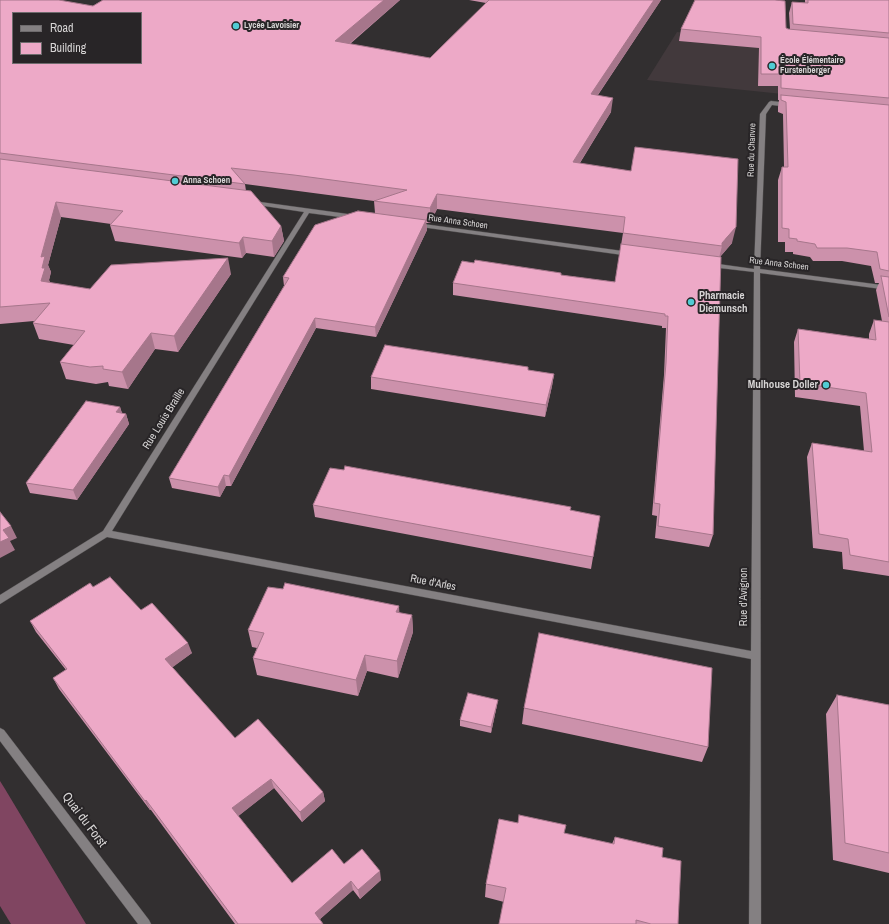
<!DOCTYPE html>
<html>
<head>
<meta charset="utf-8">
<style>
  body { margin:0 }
  #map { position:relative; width:889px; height:924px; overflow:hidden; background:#322f30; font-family:"Archivo Narrow",sans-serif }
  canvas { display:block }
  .legend { position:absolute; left:12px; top:12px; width:130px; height:52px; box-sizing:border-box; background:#282527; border:1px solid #6e6b6d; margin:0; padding:5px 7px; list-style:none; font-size:12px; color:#d7d5d5 }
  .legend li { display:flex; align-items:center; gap:8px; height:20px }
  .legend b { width:20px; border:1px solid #6e6b6d }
</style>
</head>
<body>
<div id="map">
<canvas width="889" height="924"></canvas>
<ul class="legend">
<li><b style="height:5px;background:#848082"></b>Road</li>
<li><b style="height:11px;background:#eda9c7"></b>Building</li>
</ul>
</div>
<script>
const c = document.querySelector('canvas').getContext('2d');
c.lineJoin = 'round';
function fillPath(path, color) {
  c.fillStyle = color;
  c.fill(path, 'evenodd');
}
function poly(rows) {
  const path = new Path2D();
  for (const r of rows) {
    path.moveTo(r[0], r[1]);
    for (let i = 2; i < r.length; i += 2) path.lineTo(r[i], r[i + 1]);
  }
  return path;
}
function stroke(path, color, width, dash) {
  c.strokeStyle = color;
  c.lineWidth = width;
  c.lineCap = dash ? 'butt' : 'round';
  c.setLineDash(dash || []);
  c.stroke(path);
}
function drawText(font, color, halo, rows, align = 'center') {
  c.font = font + ' "Archivo Narrow",sans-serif';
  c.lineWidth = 4;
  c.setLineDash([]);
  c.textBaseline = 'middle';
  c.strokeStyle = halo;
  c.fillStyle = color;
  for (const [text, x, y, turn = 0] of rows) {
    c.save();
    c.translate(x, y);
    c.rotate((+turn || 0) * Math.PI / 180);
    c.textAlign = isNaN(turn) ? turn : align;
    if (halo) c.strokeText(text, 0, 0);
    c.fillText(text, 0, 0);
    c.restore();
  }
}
const built = poly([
  [677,32,889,52,889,105,647,80]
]);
const forest = poly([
  [0,781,5,789,86,924,11,924,0,906]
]);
const minor = poly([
  [771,101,789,103,792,105,789,107,772,105,766,114,760,269,889,286,889,290,760,273,761,924,749,924,751,659,107,537,0,604,0,595,103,531,304,212,251,204,250,203,253,201,355,215,358,217,355,219,309,213,112,531,751,651,754,272,711,267,708,265,711,263,754,269,760,114,769,102,771,101],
  [416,223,630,252,633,254,630,256,414,226,413,225,416,223]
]);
const tertiary = poly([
  [0,728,4,730,149,920,151,924,138,924,0,741,0,728]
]);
const wall = poly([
  [0,0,93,6,103,0,400,0,350,44,430,58,486,3,469,0,661,0,598,95,611,112,580,163,732,243,720,257,713,535,709,547,655,538,657,516,652,515,664,375,666,328,662,328,662,326,453,295,453,283,561,275,615,282,623,233,437,209,430,223,426,223,427,230,376,337,316,328,231,486,226,486,220,497,172,488,169,478,284,286,283,277,375,213,374,201,245,184,246,191,281,226,284,241,274,257,246,253,242,258,115,241,110,225,111,224,61,217,48,265,51,272,49,280,50,283,90,289,231,274,178,352,155,349,128,389,109,386,108,382,96,384,66,379,60,362,74,345,39,339,33,323,34,321,0,324],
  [805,0,889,0,889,576,843,569,842,552,813,548,807,457,812,443,864,451,860,406,795,397,794,342,798,329,869,339,869,334,874,320,882,321,876,290,879,283,875,283,871,266,842,261,813,261,810,257,793,254,793,252,785,252,785,242,778,242,778,180,782,167,784,167,783,114,778,112,778,107,779,100,778,100,778,86,758,86,759,48,679,41,681,29,786,28,788,29,790,29,789,13,792,2,805,3],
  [528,367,528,370,554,374,552,386,545,417,371,389,371,377],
  [120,407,122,413,126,414,129,424,77,500,30,493,26,483],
  [313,505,600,516,591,569,315,517],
  [93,587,141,610,192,653,172,667,235,738,323,792,325,801,302,822,274,788,238,816,292,883,344,864,381,880,360,899,353,890,320,919,323,924,235,924,151,810,150,810,59,689,53,678,66,670,36,632,30,621],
  [283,589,399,606,399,613,412,615,413,632,398,678,367,671,358,696,257,675,253,658,257,648,252,647,248,630],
  [837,695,889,705,889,873,833,860,826,714],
  [497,705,491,733,460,726,460,720],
  [524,708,708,747,702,762,522,724],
  [518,823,612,844,615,837,662,857,678,924,499,924,504,902,485,897,486,884]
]);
const shadedWall = poly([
  [384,0,400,0,336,55,335,41],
  [654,0,661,0,589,108,591,94],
  [613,98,611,112,571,177,573,162],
  [437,194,437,209,430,223,430,208],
  [56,202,61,217,48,265,51,272,49,280,51,284,41,281,42,268,41,257],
  [426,220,427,230,376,337,375,327],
  [281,226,284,241,274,257,272,241],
  [736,227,732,243,719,258,722,246,722,243],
  [243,237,246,253,242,258,239,243],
  [228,258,231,274,178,352,174,336],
  [315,318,316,328,231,486,229,476],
  [151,333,155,349,128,389,122,372],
  [554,374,552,386,545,417,546,405],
  [120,407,123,417,116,412],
  [126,414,129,424,77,500,73,490],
  [224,475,226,486,220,497,218,487],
  [11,526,17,538,10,541,15,550,0,558,0,542,3,530],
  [399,606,400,623,396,612],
  [412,615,413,632,398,678,397,661],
  [188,643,192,653,169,670,165,659],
  [365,655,367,671,358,696,356,680],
  [498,700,497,705,491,733,491,727],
  [271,779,274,788,236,818,232,808],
  [323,792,325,801,302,822,300,812],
  [146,800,151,810,150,810,145,801],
  [380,871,381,880,360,899,358,890],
  [351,881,353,890,318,921,315,913]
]);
const building = poly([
  [0,0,59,0,93,6,103,0,384,0,335,41,430,58,489,0,654,0,591,94,613,98,573,162,631,171,635,147,738,159,736,227,722,243,722,246,623,233,625,217,437,194,430,208,374,201,407,190,294,175,231,168,245,184,0,153,0,0],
  [13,13,141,13,141,63,13,63,13,13],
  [695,0,775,0,785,1,786,28,788,29,889,38,889,98,781,88,781,74,761,74,761,37,681,29,695,0],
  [808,0,889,0,889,33,793,24,792,2,808,3,808,0],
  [781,95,889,105,889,271,880,269,877,252,847,248,817,248,815,244,797,241,797,239,789,238,789,229,782,228,782,167,788,167,786,102,781,100,781,95],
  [0,159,251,191,281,226,272,241,243,237,239,243,110,225,123,211,56,202,41,257,45,256,42,268,45,268,41,281,90,289,111,265,228,258,174,336,151,333,122,372,103,369,103,366,90,367,60,362,85,331,33,323,50,303,0,307,0,159],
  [358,211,426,220,375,327,315,318,229,476,224,475,218,487,169,478,289,278,283,277,315,225,358,211],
  [621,244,721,257,713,535,658,526,660,504,654,503,666,363,668,316,665,316,665,314,453,283,462,261,474,263,475,260,561,273,561,275,615,282,621,244],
  [881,276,889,277,889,317,881,276],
  [874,320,889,322,889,562,850,555,848,539,819,534,812,443,872,452,866,393,800,383,798,329,876,340,874,320],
  [385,345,528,367,528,370,554,374,546,405,371,377,385,345],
  [86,401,120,407,116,412,126,414,73,490,26,483,86,401],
  [345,466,571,507,570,510,600,516,593,557,313,505,330,468,344,470,345,466],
  [0,512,11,526,3,530,9,538,0,542,0,512],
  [110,577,141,610,152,603,188,643,165,659,235,738,258,719,323,792,300,812,271,779,232,808,292,883,332,849,344,864,362,849,380,871,358,890,351,881,315,913,323,924,238,924,146,800,145,801,53,678,67,669,30,621,90,583,93,587,110,577],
  [285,583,399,606,396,612,412,615,397,661,365,655,356,680,253,658,264,633,248,630,268,587,283,589,285,583],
  [539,633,712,668,708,747,524,708,539,633],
  [468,693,498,700,491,727,460,720,468,693],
  [837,695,889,705,889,853,845,843,837,695],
  [519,815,566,825,564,833,614,844,615,837,663,848,662,857,681,861,678,924,651,924,636,920,636,924,499,924,506,888,486,884,499,819,518,823,519,815]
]);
const markers = [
  [236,26,4,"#51ccd4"],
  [772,66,4,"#51ccd4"],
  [175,181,4,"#51ccd4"],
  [691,302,4,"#51ccd4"],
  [826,385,4,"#51ccd4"]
];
const farPoinames = [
  ["Lycée Lavoisier",244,26],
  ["École Élémentaire",780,61],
  ["Furstenberger",780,71],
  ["Anna Schoen",183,181]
];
const farStreetnames = [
  ["Rue du Chanvre",752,150,-88],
  ["Rue Anna Schoen",458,222,8],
  ["Rue Anna Schoen",779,264,7]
];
const poiNames = [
  ["Pharmacie",699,296],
  ["Diemunsch",699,309],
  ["Mulhouse Doller",818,385,"right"]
];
const streetNames = [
  ["Rue Louis Braille",164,419,-58],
  ["Rue d'Arles",433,583,11],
  ["Rue d'Avignon",744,597,-90]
];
const nearStreetnames = [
  ["Quai du Forst",84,820,53]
];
fillPath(built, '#42393c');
fillPath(forest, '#804561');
stroke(minor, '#4f4c4d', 1);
stroke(tertiary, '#4f4c4d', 1);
fillPath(minor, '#848082');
fillPath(tertiary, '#848082');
fillPath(wall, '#cc91ab');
fillPath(shadedWall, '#a6768b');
fillPath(building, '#eda9c7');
stroke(building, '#a6768b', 1);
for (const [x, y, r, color] of markers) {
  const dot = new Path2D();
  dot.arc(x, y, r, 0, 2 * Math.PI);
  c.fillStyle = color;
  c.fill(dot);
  stroke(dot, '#282527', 1.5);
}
drawText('bold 9px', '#d7d5d5', '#282527', farPoinames, 'left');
drawText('9px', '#d7d5d5', '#282527', farStreetnames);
drawText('bold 11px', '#d7d5d5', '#282527', poiNames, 'left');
drawText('11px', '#d7d5d5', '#282527', streetNames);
drawText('13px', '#d7d5d5', '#282527', nearStreetnames);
</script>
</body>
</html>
